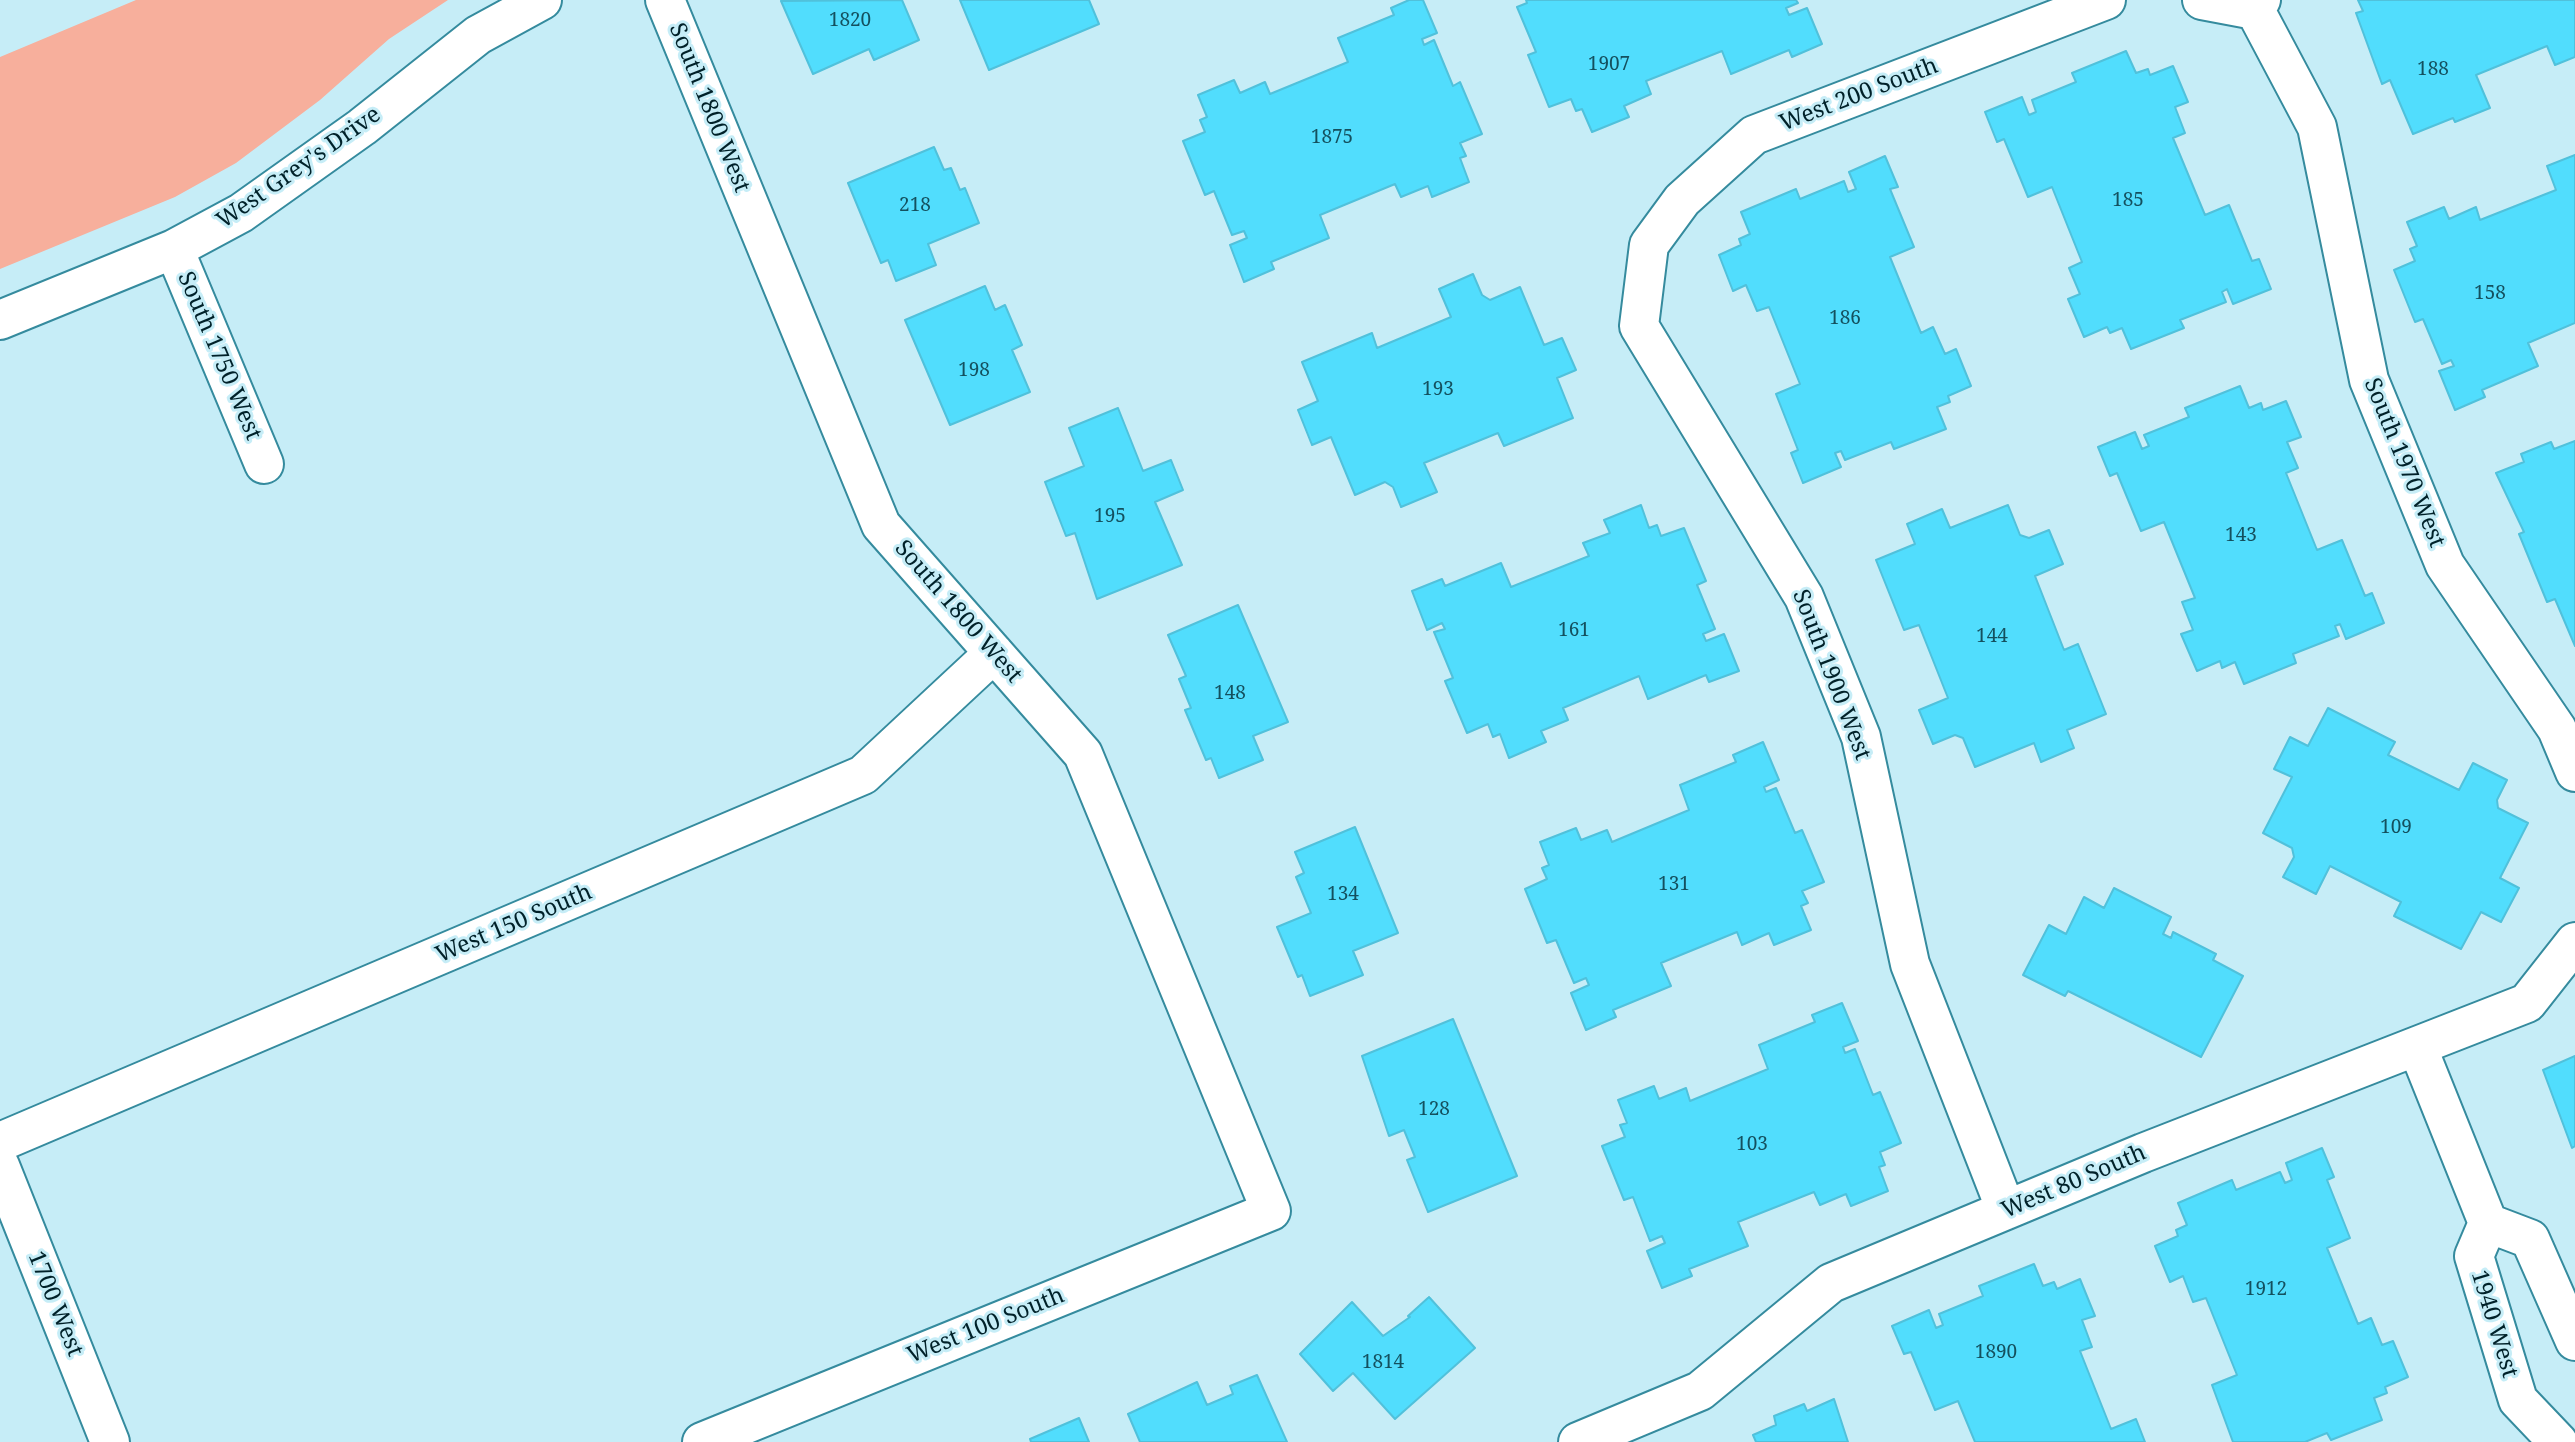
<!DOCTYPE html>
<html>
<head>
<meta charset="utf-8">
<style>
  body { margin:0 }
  canvas { display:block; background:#c6edf7 }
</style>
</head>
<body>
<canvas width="2575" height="1442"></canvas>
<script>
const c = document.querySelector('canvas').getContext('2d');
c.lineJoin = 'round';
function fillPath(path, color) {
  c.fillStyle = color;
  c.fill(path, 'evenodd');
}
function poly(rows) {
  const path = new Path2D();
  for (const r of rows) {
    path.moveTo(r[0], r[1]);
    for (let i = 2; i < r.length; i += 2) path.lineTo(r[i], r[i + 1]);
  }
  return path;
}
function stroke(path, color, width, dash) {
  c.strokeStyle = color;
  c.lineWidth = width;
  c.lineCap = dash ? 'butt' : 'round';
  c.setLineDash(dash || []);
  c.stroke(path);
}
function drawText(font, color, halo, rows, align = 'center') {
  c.font = font + ' "Noto Serif",serif';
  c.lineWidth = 6;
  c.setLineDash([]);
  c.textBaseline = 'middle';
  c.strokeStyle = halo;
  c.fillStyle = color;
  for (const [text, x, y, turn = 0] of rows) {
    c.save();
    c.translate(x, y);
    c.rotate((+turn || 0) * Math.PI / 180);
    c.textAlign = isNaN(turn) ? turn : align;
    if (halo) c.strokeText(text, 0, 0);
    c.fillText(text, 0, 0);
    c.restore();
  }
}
const green = poly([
  [136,0,448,0,389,39,320,100,236,163,175,197,0,269,0,57]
]);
const building = poly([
  [902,0,919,40,874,60,869,49,813,74,781,1,902,0],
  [960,0,1089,0,1099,24,989,70,960,0],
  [1409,0,1423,0,1437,33,1422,39,1424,45,1434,40,1453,86,1460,82,1482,134,1460,143,1466,156,1460,158,1469,182,1432,197,1428,186,1401,197,1395,184,1320,215,1329,238,1271,262,1274,269,1244,282,1230,245,1247,238,1244,231,1232,235,1214,191,1205,195,1183,141,1205,132,1200,120,1207,117,1198,95,1234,80,1240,93,1265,82,1270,94,1348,62,1338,38,1394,15,1391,8,1409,0],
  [1526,0,1796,0,1798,3,1786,8,1789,15,1807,8,1822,44,1792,57,1789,50,1731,74,1722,51,1646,81,1651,94,1624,106,1629,117,1592,132,1582,109,1576,111,1571,99,1549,107,1528,55,1536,52,1517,7,1527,3,1526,0],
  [2358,0,2575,0,2575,57,2555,65,2547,46,2476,75,2490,108,2455,122,2453,118,2413,134,2390,80,2382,84,2356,13,2363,11,2358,0],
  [2126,51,2136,73,2148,69,2150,75,2173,66,2188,102,2175,107,2185,133,2173,138,2205,215,2229,205,2252,261,2259,259,2271,289,2233,304,2227,289,2222,292,2226,302,2180,320,2184,328,2131,349,2122,328,2110,333,2107,327,2084,337,2068,299,2080,294,2069,268,2082,262,2052,187,2028,197,2004,139,1997,142,1985,112,2022,97,2029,115,2036,112,2032,100,2076,82,2072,73,2126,51],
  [934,147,944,170,951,168,960,190,965,188,979,223,928,244,936,265,896,281,888,260,881,263,848,183,934,147],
  [2575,155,2575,323,2528,343,2538,366,2482,390,2485,397,2455,410,2439,371,2454,366,2451,360,2442,364,2423,319,2415,322,2394,270,2415,261,2410,249,2417,246,2407,222,2444,207,2449,219,2476,207,2480,220,2556,190,2547,166,2575,155],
  [1885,156,1898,187,1890,189,1914,247,1890,257,1921,333,1933,327,1945,354,1956,349,1971,386,1948,396,1950,402,1937,407,1946,429,1894,449,1891,442,1845,460,1841,451,1835,453,1841,467,1803,483,1791,453,1798,450,1776,394,1800,384,1769,307,1757,311,1746,285,1733,291,1719,255,1741,245,1739,239,1750,234,1741,212,1796,189,1800,199,1844,181,1848,192,1856,189,1849,172,1885,156],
  [1473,274,1482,295,1490,300,1520,287,1544,345,1562,338,1576,370,1557,378,1573,418,1504,446,1498,433,1424,463,1437,492,1401,507,1393,487,1385,482,1355,495,1331,437,1312,445,1298,410,1318,401,1302,362,1372,333,1377,348,1451,317,1439,289,1473,274],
  [985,286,995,310,1005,305,1022,345,1012,350,1030,392,950,425,905,320,985,286],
  [2240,386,2249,408,2261,403,2263,410,2286,401,2301,437,2287,442,2298,468,2286,473,2317,550,2342,540,2365,596,2372,593,2384,623,2346,639,2340,624,2335,626,2339,636,2293,654,2296,663,2244,684,2235,662,2222,668,2220,661,2197,671,2181,634,2193,630,2182,602,2195,598,2164,522,2141,531,2117,473,2110,476,2098,447,2135,432,2142,449,2149,446,2144,435,2189,417,2185,408,2240,386],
  [1118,408,1143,471,1171,460,1183,490,1155,502,1182,565,1097,599,1075,533,1066,536,1045,482,1084,466,1069,428,1118,408],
  [2575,441,2575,646,2555,599,2547,602,2519,534,2524,532,2496,473,2524,462,2521,454,2551,442,2554,449,2575,441],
  [1641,505,1649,528,1657,525,1661,536,1684,528,1706,581,1697,585,1715,629,1703,634,1706,641,1724,634,1739,671,1709,682,1706,675,1648,699,1639,676,1563,708,1568,720,1541,731,1546,742,1509,758,1500,734,1493,737,1488,724,1467,733,1445,681,1453,678,1434,632,1445,629,1442,623,1427,630,1412,591,1442,579,1445,586,1501,563,1511,587,1589,556,1583,543,1610,533,1604,520,1641,505],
  [2008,505,2020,535,2029,538,2049,530,2063,564,2035,576,2064,650,2078,644,2106,714,2067,730,2074,748,2041,762,2034,743,1975,767,1963,738,1955,735,1933,744,1919,710,1948,698,1919,625,1904,630,1876,560,1915,544,1907,524,1942,509,1950,528,2008,505],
  [1238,605,1288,722,1253,736,1263,760,1219,778,1211,758,1206,760,1185,710,1191,708,1179,679,1186,676,1168,635,1238,605],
  [2328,708,2395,742,2388,755,2459,790,2473,763,2507,780,2497,800,2498,808,2528,823,2500,878,2519,888,2501,922,2481,912,2461,949,2394,916,2401,902,2330,866,2316,894,2283,877,2294,857,2292,848,2263,833,2292,777,2274,769,2290,737,2308,746,2328,708],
  [1763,742,1779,780,1764,787,1766,792,1776,788,1795,833,1802,830,1824,882,1802,891,1808,903,1801,906,1811,930,1774,945,1769,933,1742,945,1737,932,1661,963,1671,986,1613,1010,1616,1017,1586,1030,1571,993,1589,985,1586,978,1574,983,1556,940,1547,943,1525,889,1547,879,1542,868,1549,865,1540,842,1576,828,1581,840,1607,830,1612,842,1689,810,1680,785,1736,762,1733,755,1763,742],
  [1355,827,1398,933,1353,951,1363,975,1310,996,1302,975,1298,977,1277,927,1311,913,1296,877,1304,873,1295,852,1355,827],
  [2114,888,2171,917,2163,934,2171,938,2173,932,2216,954,2213,960,2243,976,2201,1057,2068,991,2065,996,2023,975,2049,925,2066,934,2084,897,2104,908,2114,888],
  [1842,1003,1858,1041,1843,1047,1845,1053,1855,1049,1873,1095,1880,1092,1901,1143,1880,1152,1885,1165,1879,1167,1888,1191,1851,1206,1846,1194,1820,1205,1814,1192,1738,1222,1748,1246,1689,1269,1692,1276,1662,1288,1647,1251,1665,1243,1662,1236,1650,1241,1633,1197,1624,1200,1602,1146,1625,1137,1620,1125,1627,1123,1618,1100,1654,1086,1659,1099,1686,1088,1690,1101,1768,1069,1759,1045,1815,1022,1812,1015,1842,1003],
  [1453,1019,1517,1176,1428,1212,1407,1160,1415,1157,1404,1130,1389,1136,1362,1056,1453,1019],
  [2575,1056,2575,1146,2572,1148,2543,1070,2575,1056],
  [2322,1148,2334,1177,2327,1180,2350,1238,2327,1248,2358,1324,2371,1318,2382,1345,2393,1341,2408,1377,2385,1387,2387,1393,2374,1398,2382,1420,2331,1440,2327,1433,2305,1442,2233,1442,2212,1385,2237,1375,2206,1298,2193,1302,2183,1276,2170,1282,2155,1246,2178,1236,2176,1230,2187,1225,2178,1203,2232,1180,2236,1190,2280,1172,2285,1183,2292,1180,2286,1163,2322,1148],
  [2034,1264,2043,1286,2054,1282,2057,1289,2080,1279,2095,1316,2082,1320,2092,1347,2080,1351,2111,1429,2136,1419,2145,1442,1975,1442,1958,1401,1935,1410,1911,1352,1904,1354,1892,1326,1929,1310,1936,1328,1943,1325,1939,1314,1983,1296,1979,1286,2034,1264],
  [1429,1297,1475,1348,1395,1419,1353,1373,1333,1391,1300,1354,1352,1302,1383,1336,1410,1317,1408,1316,1429,1297],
  [1257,1375,1287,1442,1140,1442,1128,1414,1197,1382,1207,1405,1233,1394,1230,1386,1257,1375],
  [1834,1399,1848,1442,1756,1442,1753,1435,1776,1425,1774,1416,1804,1404,1807,1411,1834,1399],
  [1079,1418,1089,1442,1031,1442,1030,1439,1079,1418]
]);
const street = poly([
  [665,0,881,525,1083,754,1271,1211,702,1442],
  [2202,0,2255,10,2261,0],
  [2255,10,2317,127,2369,380,2445,565,2557,729,2575,772],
  [174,249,264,464],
  [0,320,174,249,241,213,362,127,478,35,542,0],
  [2417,1046,2488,1223],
  [0,1142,863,775,994,653],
  [2006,1210,1910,964,1861,737,1804,597,1639,326,1649,245,1682,200,1754,135,2106,0],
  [2488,1223,2474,1256,2518,1400,2558,1442],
  [2488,1223,2530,1239,2575,1341],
  [1578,1442,1700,1391,1831,1283,2143,1153,2527,1003,2575,942]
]);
const secondary = poly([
  [0,1166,110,1442]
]);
const numberNames = [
  ["1820",850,21],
  ["1907",1609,65],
  ["188",2433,70],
  ["1875",1332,138],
  ["185",2128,201],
  ["218",915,206],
  ["158",2490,294],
  ["186",1845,319],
  ["198",974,371],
  ["193",1438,390],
  ["195",1110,517],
  ["143",2241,536],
  ["161",1574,631],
  ["144",1992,637],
  ["148",1230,694],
  ["109",2396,828],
  ["131",1674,885],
  ["134",1343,895],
  ["128",1434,1110],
  ["103",1752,1145],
  ["1912",2266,1290],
  ["1890",1996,1353],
  ["1814",1383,1363]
];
const streetNames = [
  ["West 200 South",1859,95,-21],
  ["South 1800 West",709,108,68],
  ["West Grey's Drive",299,168,-35],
  ["South 1750 West",219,356,67],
  ["South 1970 West",2404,463,68],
  ["South 1800 West",958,612,49],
  ["South 1900 West",1831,675,69],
  ["West 150 South",514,924,-23],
  ["West 80 South",2074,1182,-23],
  ["1700 West",55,1304,68],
  ["1940 West",2494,1324,73],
  ["West 100 South",986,1326,-22]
];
fillPath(green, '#f7af9c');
fillPath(building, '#51ddfd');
stroke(building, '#50c1db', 2);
stroke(street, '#358b9e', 42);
stroke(secondary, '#358b9e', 42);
stroke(street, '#fff', 38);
stroke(secondary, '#fff', 38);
drawText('19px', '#14505e', null, numberNames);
drawText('23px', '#002129', '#c6edf7', streetNames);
</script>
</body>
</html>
